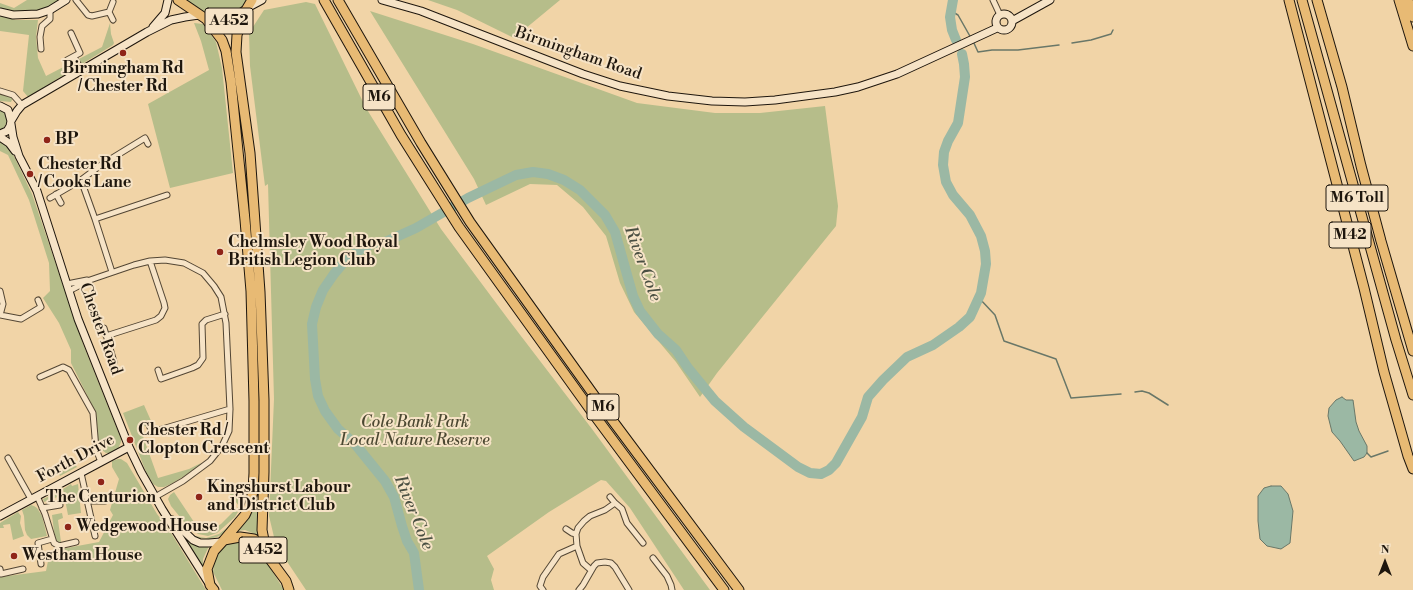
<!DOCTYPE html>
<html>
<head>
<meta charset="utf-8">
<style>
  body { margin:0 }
  #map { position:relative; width:1413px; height:590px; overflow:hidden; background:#f1d4a7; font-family:"Libre Bodoni",serif }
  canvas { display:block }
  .north { position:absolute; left:1365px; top:542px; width:40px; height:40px; -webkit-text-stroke:3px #f6e3c6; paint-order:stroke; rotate:0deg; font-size:11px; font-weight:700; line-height:16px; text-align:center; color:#1e160d }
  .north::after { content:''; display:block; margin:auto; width:14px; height:18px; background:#1e160d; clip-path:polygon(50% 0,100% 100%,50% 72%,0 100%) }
</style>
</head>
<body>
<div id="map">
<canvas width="1413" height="590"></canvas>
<div class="north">N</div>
</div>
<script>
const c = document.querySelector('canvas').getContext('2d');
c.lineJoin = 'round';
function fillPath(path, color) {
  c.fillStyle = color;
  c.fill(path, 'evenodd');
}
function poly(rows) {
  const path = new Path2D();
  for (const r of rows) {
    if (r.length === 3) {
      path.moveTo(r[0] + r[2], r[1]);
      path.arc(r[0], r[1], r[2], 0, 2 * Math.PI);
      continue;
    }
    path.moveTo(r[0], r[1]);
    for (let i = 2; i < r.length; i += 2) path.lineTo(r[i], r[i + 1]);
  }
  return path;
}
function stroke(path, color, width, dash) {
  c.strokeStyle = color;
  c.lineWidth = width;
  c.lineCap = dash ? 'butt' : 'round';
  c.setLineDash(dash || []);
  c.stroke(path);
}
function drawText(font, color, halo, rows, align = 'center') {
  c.font = font + ' "Libre Bodoni",serif';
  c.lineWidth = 4;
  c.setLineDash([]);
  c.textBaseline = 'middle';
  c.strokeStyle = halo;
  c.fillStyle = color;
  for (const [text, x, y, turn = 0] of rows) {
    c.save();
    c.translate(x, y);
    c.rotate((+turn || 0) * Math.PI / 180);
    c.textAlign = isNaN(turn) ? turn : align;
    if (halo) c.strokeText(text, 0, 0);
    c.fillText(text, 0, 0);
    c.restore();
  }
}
const green = poly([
  [27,0,62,0,42,11,29,13,7,11,0,8,0,3,14,8],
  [184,0,247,0,245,7,225,19,210,18],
  [428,0,560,0,514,38,457,10],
  [306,2,315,4,366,108,441,229,508,319,592,429,710,590,684,590,630,508,606,481,601,480,549,512,487,556,494,569,491,580,494,590,306,590,284,557,274,537,269,516,274,399,268,184,265,186,250,66,249,33,264,10],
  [370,11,473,44,637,103,715,113,760,113,825,106,838,206,836,226,717,373,700,397,676,362,634,312,620,283,606,236,583,207,557,185,530,184,486,205,474,179],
  [0,16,16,20,38,20,36,37,38,58,46,76,102,47,110,23,111,34,114,43,113,45,28,97,23,91,29,35,0,31],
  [194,23,203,24,216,42,222,68,233,173,170,188,148,104,209,70,201,41],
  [0,93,12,97,12,100,11,102,0,101],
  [0,109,5,113,7,121,4,128,0,131],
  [0,142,8,146,13,154,32,194,83,344,121,439,121,442,118,449,111,453,106,453,99,448,96,413,71,363,71,350,59,323,43,298,50,291,49,263,29,200,8,155,0,151],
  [144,405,152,423,140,428,158,478,189,469,201,463,197,468,173,483,164,487,158,487,153,484,146,472,123,413],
  [118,459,121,459,127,463,157,514,168,528,206,590,0,590,0,577,46,571,50,551,99,542,113,515,110,510,119,479,112,467,112,461],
  [74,463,77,467,60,476,58,472],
  [71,484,72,486,78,484,81,513,68,515,63,489],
  [241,484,245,491,241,507,235,517,217,533,208,536,198,534,184,522,171,506,168,499,170,495,174,492,200,531,207,532,221,524,239,506,229,493],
  [60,491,60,496,44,502,43,499],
  [257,493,256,505,259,506,260,536,245,530,237,531],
  [31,505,34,506,37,508,42,516,47,536,31,539,27,535,25,530,24,516,22,510],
  [18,512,21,516,20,523,24,536,13,540,10,524,3,525,4,528,0,528,0,523],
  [62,513,63,518,58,520,61,542,58,542,55,540,52,515],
  [232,524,227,532,217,537,210,539,196,538,190,534,183,526,195,536,206,538,219,534],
  [185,539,191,543,209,546,203,559,203,567],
  [242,541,251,543,259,550,284,590,222,590,213,572,214,562,218,553,222,547,228,543]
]);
const water = poly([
  [1342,397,1346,400,1353,400,1356,422,1359,431,1367,446,1367,453,1364,457,1354,461,1340,441,1332,432,1328,416,1329,408,1336,400,1342,397],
  [1271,486,1281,486,1288,494,1293,511,1290,543,1281,549,1267,546,1260,539,1258,521,1258,496,1264,488,1271,486]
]);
const stream = poly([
  [951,11,958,15,971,38],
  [973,41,978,52,992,50,1018,50,1059,45],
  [1072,43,1091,40,1111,34,1113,30],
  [979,298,995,315,1004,341,1056,359,1071,398,1121,394],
  [1135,392,1142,391,1149,393,1168,405],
  [1367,453,1371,457,1388,451]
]);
const river = poly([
  [953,0,950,17,952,30,956,40],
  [419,590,414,553,407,541,402,526,394,497,385,481,355,444,338,429,325,411,318,396,315,379,312,324,316,307,323,290,334,274,344,262,358,251,373,243,385,242,416,228,468,198,516,175,533,172,548,174,564,180,580,190,605,215,615,232,633,296,640,311,658,334,676,350,688,368,715,401,744,427,798,467,810,473,821,474,829,470,836,463,862,417,868,397,883,380,907,357,933,345,959,327,970,317,981,293,986,264,985,251,981,236,970,215,953,195,946,182,943,165,944,152,948,141,958,123,965,77,964,64,962,54]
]);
const street = poly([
  [76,0,88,15,92,16,109,12,113,20],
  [993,0,1000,15],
  [109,12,113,2],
  [41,49,40,37,42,26,50,19,50,10],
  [74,57,82,71],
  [67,60,80,53,71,33],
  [0,91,13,95,22,105],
  [81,180,95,219,112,272],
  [56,194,61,203],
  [50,198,81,180,101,165,145,138,148,144],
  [95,219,167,195],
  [67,284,87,280],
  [0,291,3,304,0,315],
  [69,291,90,280,134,265,150,261,165,260,184,263,203,273,214,286,221,297,226,323,230,409,229,431,222,446,210,461,183,481,155,497],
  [0,315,21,319,41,307,38,300],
  [104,328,114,362],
  [106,336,156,320,161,316,165,308,164,303,150,261],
  [158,370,161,379,192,368,198,365,203,358,202,324,206,320,225,314],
  [40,377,63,367,69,370,93,413,96,449,101,462],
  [149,425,152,432,230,409],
  [8,458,31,499],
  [81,473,95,536],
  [37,496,45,514,54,543,59,546,76,542],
  [610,497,615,503],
  [87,501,105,501],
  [42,508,60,505],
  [566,529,572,533,576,534],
  [653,558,667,576,671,585,672,590],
  [41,564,38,543,52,539],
  [0,569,1,574,23,569],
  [591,570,583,563,577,546,576,534,578,528,584,521,590,516,605,510,615,503,622,509,627,523,643,543],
  [543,590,540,586,543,577,559,554,577,546],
  [579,590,583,585,594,566,597,563,605,562,611,563,615,567,629,590]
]);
const secondary = poly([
  [382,0,421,11,583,74,620,86,668,96,712,101,745,102,775,100,835,92,858,87,897,74,997,28],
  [249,7,262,0],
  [0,12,13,15,38,14,50,10,66,0],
  [1004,22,8],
  [1012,21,1050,0],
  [153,27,165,13,168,0],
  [0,106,8,110,11,121,10,126,7,131,0,134],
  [11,121,17,111,22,105,147,32,171,20,185,17,199,15],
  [11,124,13,137,19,156,37,191,78,319,129,447,141,472,162,509,208,582],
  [0,137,9,143,15,151],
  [0,516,129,447],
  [172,520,193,540,200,543,209,543,221,542]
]);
const highway = poly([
  [178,0,206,19,219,23,229,21,238,16,246,10,252,0],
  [324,0,401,135,459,227,592,412,724,590],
  [338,0,421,143,470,222,601,405,739,590],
  [1289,0,1364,288,1384,372,1408,456,1413,469],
  [1302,0,1396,340,1413,395],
  [1317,0,1342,87,1361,166,1381,241,1413,351],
  [1399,0,1413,46],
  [1408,0,1413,17],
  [246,10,237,35,236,52,250,153,260,292,264,400,264,472,262,530,264,540,269,557],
  [206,19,222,40,226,51,231,82,245,220,251,291,254,401,254,473,253,491,250,504,245,515,224,540],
  [214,590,210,585,207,569,214,551,224,540,240,537,254,539,258,543,286,581,289,590]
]);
const markers = [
  [123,53,4,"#8f2418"],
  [47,140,4,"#8f2418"],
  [30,174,4,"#8f2418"],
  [220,252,4,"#8f2418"],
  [130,440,4,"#8f2418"],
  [101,482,4,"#8f2418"],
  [199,497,4,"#8f2418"],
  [68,527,4,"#8f2418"],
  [14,556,4,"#8f2418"]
];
const shields = [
  [229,21,48],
  [379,97,32],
  [1357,198,62],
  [1350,235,42],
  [603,407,32],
  [263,550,48]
];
const shieldNames = [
  ["A452",229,21],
  ["M6",379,97],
  ["M6 Toll",1357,198],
  ["M42",1350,235],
  ["M6",603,407],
  ["A452",263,550]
];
const streetNames = [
  ["Birmingham Road",578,54,19],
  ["Chester Road",100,329,70],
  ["Forth Drive",76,459,-28]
];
const poiNames = [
  ["Birmingham Rd",123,69,"center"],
  ["/ Chester Rd",123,87,"center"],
  ["BP",55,140],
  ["Chester Rd",38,165],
  ["/ Cooks Lane",38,183],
  ["Chelmsley Wood Royal",228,243],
  ["British Legion Club",228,261],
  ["Chester Rd /",138,431],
  ["Clopton Crescent",138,449],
  ["Kingshurst Labour",207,488],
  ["and District Club",207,506],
  ["The Centurion",101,498,"center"],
  ["Wedgewood House",76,527],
  ["Westham House",22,556]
];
const parkNames = [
  ["Cole Bank Park",415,423],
  ["Local Nature Reserve",415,441]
];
const waterNames = [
  ["River Cole",642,264,70],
  ["River Cole",413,513,68]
];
fillPath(green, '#b6bd8a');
fillPath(water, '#9bb8a4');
stroke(water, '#697768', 1);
stroke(stream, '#697768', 1.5);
stroke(river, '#9bb8a4', 10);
stroke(street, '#534634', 7);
stroke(secondary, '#1e160d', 9);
stroke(highway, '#1e160d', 11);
stroke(street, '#f6e3c6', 5);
stroke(secondary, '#f6e3c6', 7);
stroke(highway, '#e8ba74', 9);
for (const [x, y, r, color] of markers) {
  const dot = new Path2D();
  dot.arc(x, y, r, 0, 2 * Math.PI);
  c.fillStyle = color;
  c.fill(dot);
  stroke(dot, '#f6e3c6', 1.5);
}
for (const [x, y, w] of shields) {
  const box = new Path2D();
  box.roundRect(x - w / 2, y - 13, w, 26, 3);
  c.fillStyle = '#f6e3c6';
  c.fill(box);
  stroke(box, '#1e160d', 1);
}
drawText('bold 15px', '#1e160d', null, shieldNames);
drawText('16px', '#1e160d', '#f6e3c6', streetNames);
drawText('bold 16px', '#1e160d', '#f6e3c6', poiNames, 'left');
drawText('italic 16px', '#4c4832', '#f6e3c6', parkNames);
drawText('italic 17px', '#4a4f42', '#f6e3c6', waterNames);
</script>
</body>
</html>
